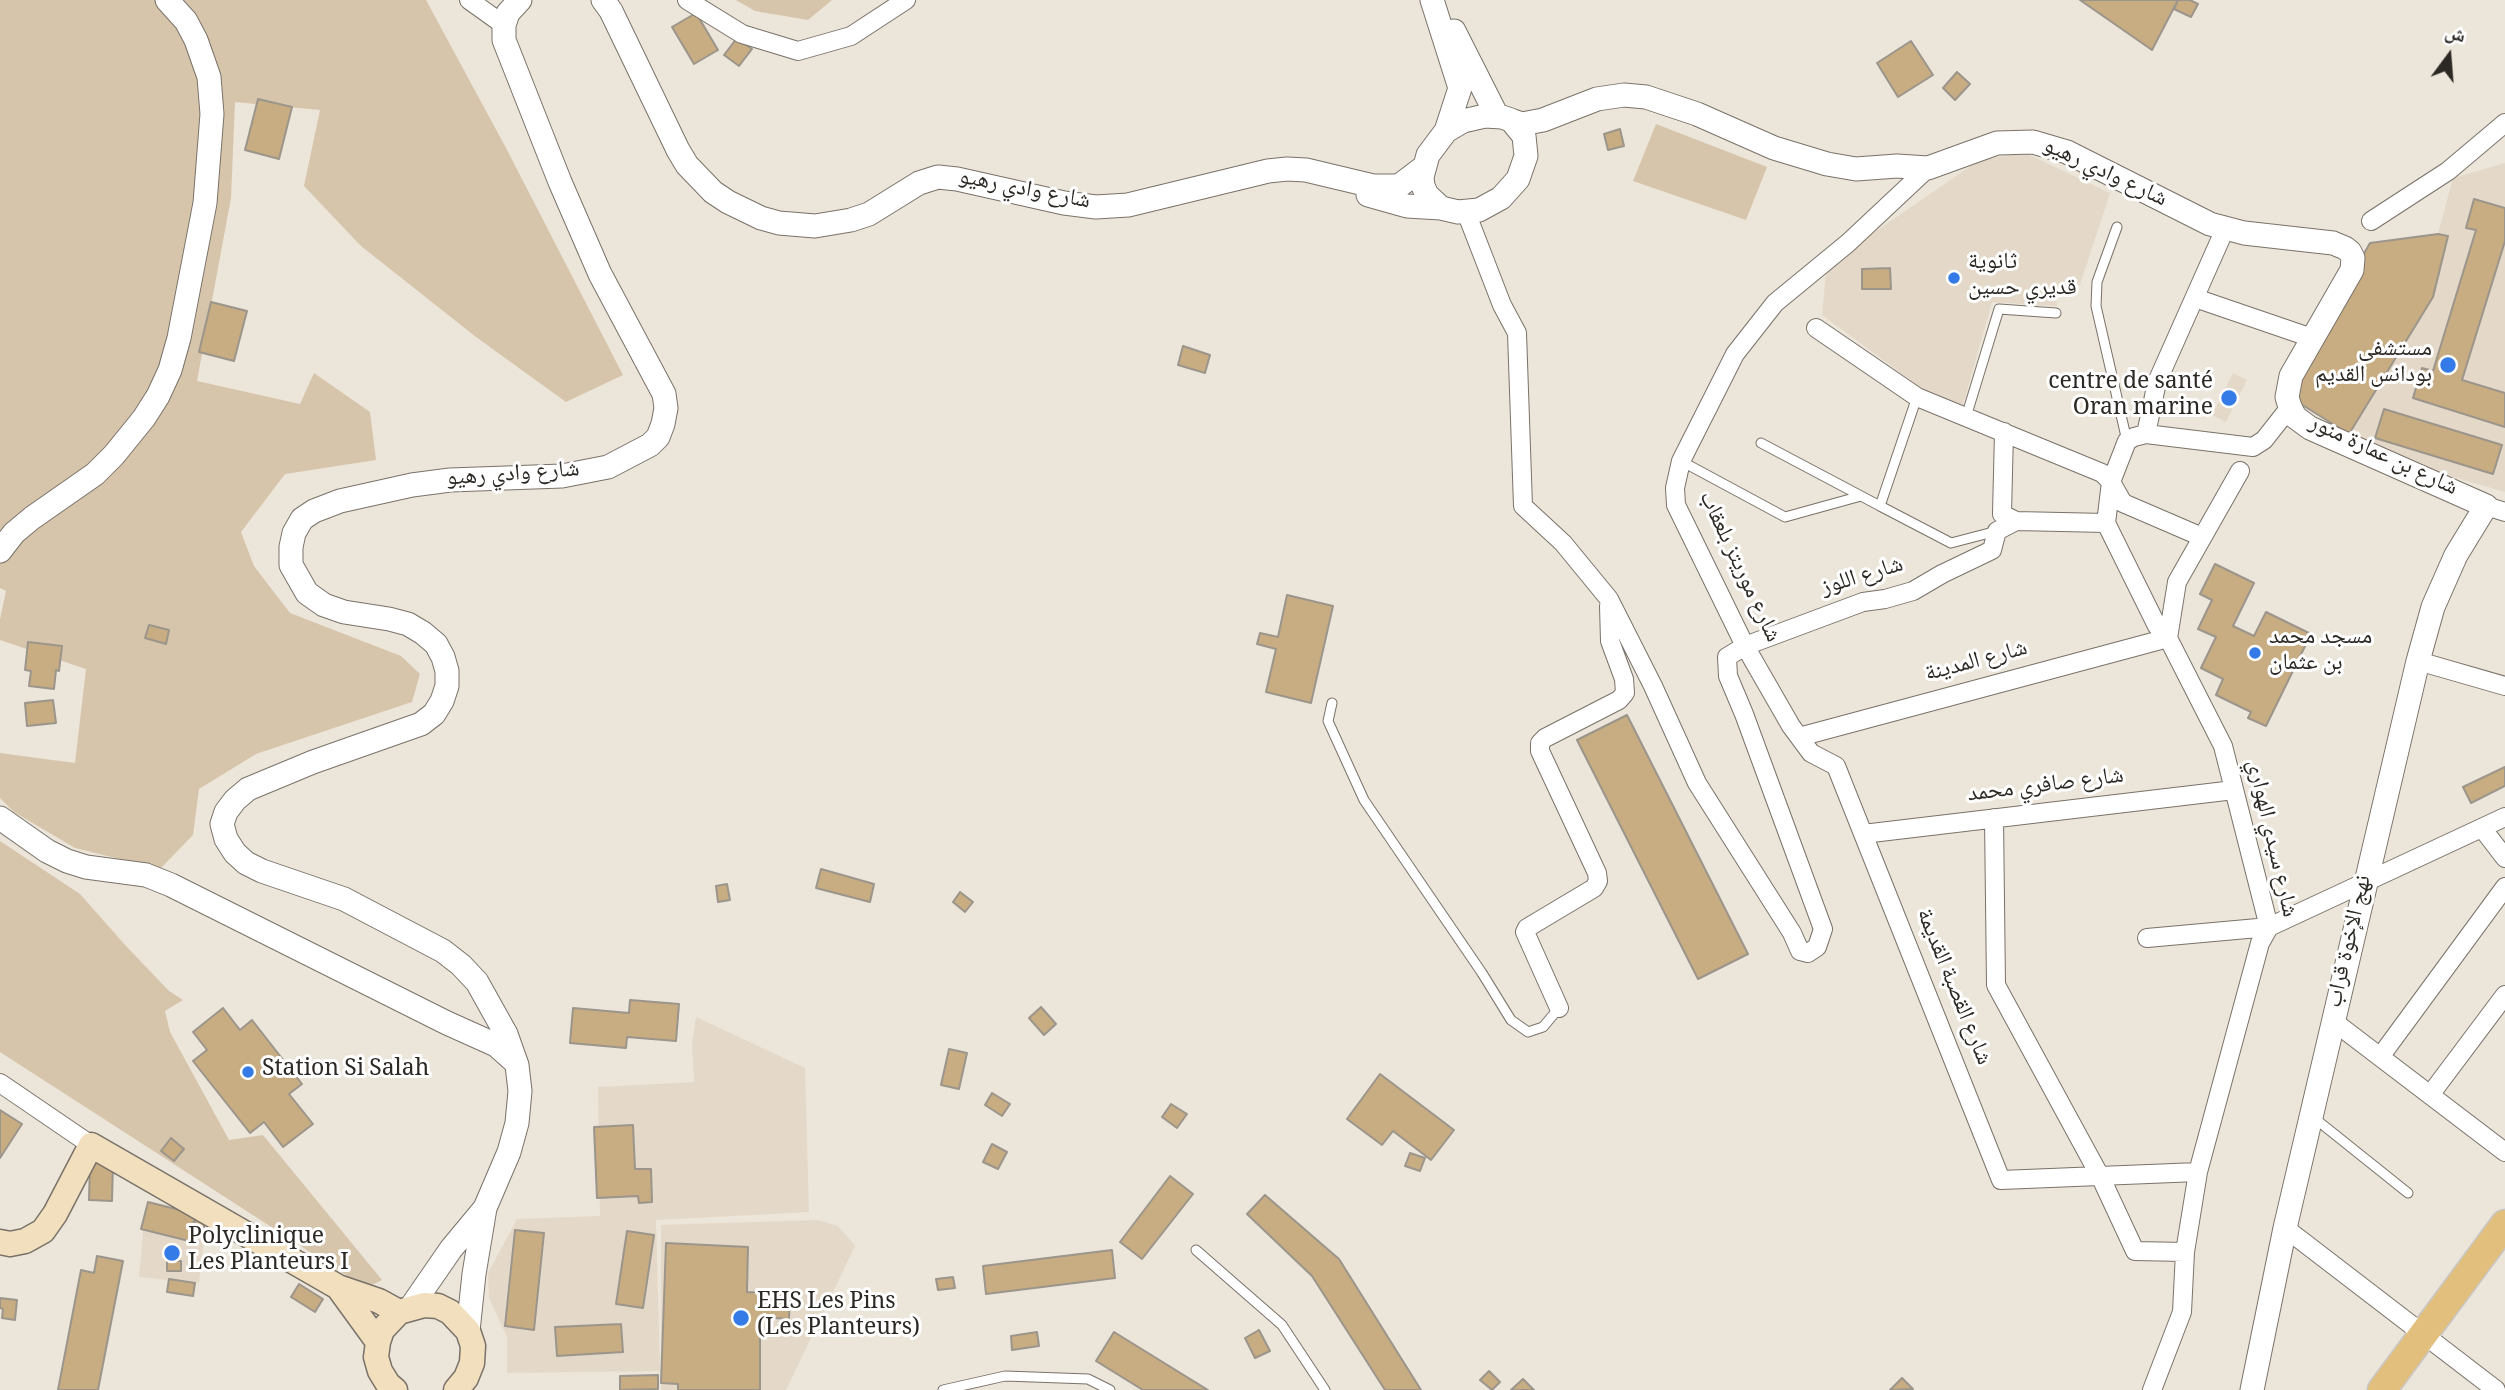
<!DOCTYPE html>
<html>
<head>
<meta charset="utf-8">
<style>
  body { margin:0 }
  #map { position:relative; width:2505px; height:1390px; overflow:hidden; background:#ece5da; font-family:Georgia,"Noto Naskh Arabic",serif }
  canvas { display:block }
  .north { position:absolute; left:2414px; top:21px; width:70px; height:70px; -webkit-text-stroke:5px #fff; paint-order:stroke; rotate:16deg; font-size:19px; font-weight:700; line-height:28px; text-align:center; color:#2c2925 }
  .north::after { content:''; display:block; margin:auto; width:24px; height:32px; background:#2c2925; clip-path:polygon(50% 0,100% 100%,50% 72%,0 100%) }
</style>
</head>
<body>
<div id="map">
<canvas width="2505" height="1390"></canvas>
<div class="north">ش</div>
</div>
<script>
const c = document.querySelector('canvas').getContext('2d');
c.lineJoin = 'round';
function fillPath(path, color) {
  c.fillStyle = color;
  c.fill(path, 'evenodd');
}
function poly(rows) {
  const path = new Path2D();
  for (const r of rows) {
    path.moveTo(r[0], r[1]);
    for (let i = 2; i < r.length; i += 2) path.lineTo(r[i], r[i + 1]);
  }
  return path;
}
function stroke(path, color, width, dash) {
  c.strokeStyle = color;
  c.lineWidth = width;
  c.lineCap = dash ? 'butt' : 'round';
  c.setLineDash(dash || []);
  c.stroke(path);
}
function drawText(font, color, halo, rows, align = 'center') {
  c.font = font + ' Georgia,"Noto Naskh Arabic",serif';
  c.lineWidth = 6;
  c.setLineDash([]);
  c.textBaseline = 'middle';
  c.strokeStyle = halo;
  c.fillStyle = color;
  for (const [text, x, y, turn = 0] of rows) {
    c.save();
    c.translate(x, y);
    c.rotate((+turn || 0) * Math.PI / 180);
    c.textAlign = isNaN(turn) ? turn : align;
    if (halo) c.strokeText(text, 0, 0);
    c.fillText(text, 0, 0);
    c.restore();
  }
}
const built = poly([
  [2023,152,2110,193,2080,285,2055,286,2057,306,1992,302,1963,405,1928,393,1822,315,1826,272,1863,240,1978,161],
  [2505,163,2505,492,2408,464,2349,434,2447,236,2438,234,2453,178],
  [2233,373,2247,380,2226,422,2212,415],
  [696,1017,805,1068,809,1212,656,1220,660,1371,507,1373,507,1337,489,1298,488,1273,517,1219,600,1216,598,1087,694,1082,692,1044],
  [818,1220,838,1226,855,1246,786,1390,661,1390,661,1225],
  [144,1223,205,1229,199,1283,139,1277]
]);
const green = poly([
  [0,0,426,0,506,148,623,375,566,402,476,337,361,246,304,186,320,110,235,102,231,198,197,381,300,404,314,373,370,412,376,460,285,474,241,532,254,566,290,613,401,656,420,674,412,702,256,754,199,789,193,835,160,869,75,848,14,812,0,798,0,753,75,763,86,669,0,640,0,619,6,591,0,588],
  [736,0,832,0,808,20,755,11],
  [1656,124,1767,167,1746,220,1633,181],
  [0,841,80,894,126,946,169,991,183,1000,165,1011,170,1032,229,1140,263,1135,382,1280,366,1288,0,1052]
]);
const building = poly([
  [2080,0,2178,0,2152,50,2080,0],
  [2178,0,2190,0,2198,4,2191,17,2174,9,2178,0],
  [696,13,718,50,694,64,672,27,696,13],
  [737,38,752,49,739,66,724,55,737,38],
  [1911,41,1933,75,1898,97,1877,63,1911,41],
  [1957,72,1970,84,1955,100,1943,88,1957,72],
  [258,99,292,107,279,159,245,150,258,99],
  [1620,129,1624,146,1608,150,1604,134,1620,129],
  [2474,199,2505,208,2505,241,2462,380,2505,393,2505,427,2413,398,2422,368,2433,371,2476,230,2466,228,2474,199],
  [2438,234,2448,236,2433,297,2349,434,2291,398,2292,380,2370,243,2438,234],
  [1890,268,1891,289,1862,289,1862,269,1890,268],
  [211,302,247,311,234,361,199,352,211,302],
  [1183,346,1210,355,1205,373,1178,365,1183,346],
  [2384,409,2502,445,2493,474,2375,438,2384,409],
  [2215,564,2254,583,2233,626,2254,636,2266,612,2311,634,2266,726,2248,718,2251,712,2216,695,2223,679,2201,668,2216,637,2198,629,2212,600,2200,594,2215,564],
  [1287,595,1333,606,1311,703,1266,692,1276,649,1257,644,1260,633,1278,637,1287,595],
  [149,625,169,630,166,644,145,638,149,625],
  [28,642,62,646,59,671,56,670,54,689,29,686,31,671,25,670,28,642],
  [53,700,56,723,27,726,25,703,53,700],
  [1627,715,1748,954,1698,979,1577,740,1627,715],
  [2505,767,2505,786,2471,803,2463,787,2505,767],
  [821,869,874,884,870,902,816,888,821,869],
  [727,884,730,900,718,902,716,886,727,884],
  [960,892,973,902,965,912,953,902,960,892],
  [630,1000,679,1004,676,1041,627,1037,626,1048,570,1043,573,1008,629,1013,630,1000],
  [1041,1007,1056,1024,1044,1035,1029,1018,1041,1007],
  [223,1008,240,1030,252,1020,302,1084,289,1094,313,1124,283,1147,264,1122,250,1133,193,1061,207,1050,193,1032,223,1008],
  [949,1049,967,1053,959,1089,941,1085,949,1049],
  [1380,1074,1454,1130,1431,1160,1393,1131,1382,1145,1347,1119,1380,1074],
  [992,1093,1010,1104,1002,1116,985,1105,992,1093],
  [1171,1104,1187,1114,1177,1128,1162,1117,1171,1104],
  [0,1110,22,1124,0,1158,0,1110],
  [633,1125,635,1169,651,1169,652,1202,639,1203,638,1196,597,1198,594,1127,633,1125],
  [171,1138,184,1149,174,1161,161,1151,171,1138],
  [992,1144,1007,1152,998,1169,983,1162,992,1144],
  [1410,1153,1425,1158,1420,1171,1405,1166,1410,1153],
  [90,1162,113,1162,112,1201,89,1200,90,1162],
  [1170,1176,1193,1194,1142,1259,1120,1242,1170,1176],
  [1265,1195,1339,1259,1421,1390,1385,1390,1312,1276,1247,1214,1265,1195],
  [148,1202,196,1214,189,1241,141,1229,148,1202],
  [196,1217,206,1219,202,1235,192,1233,196,1217],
  [515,1230,544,1233,534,1330,505,1326,515,1230],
  [627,1231,654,1235,643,1308,616,1304,627,1231],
  [666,1243,748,1247,747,1292,790,1294,789,1319,760,1317,760,1390,678,1390,678,1384,661,1383,666,1243],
  [1112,1250,1115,1278,986,1294,983,1266,1112,1250],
  [97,1256,123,1261,98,1390,58,1390,81,1270,94,1273,97,1256],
  [167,1261,181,1261,181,1271,167,1271,167,1261],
  [953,1277,955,1288,938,1290,936,1279,953,1277],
  [169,1279,195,1283,193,1296,167,1292,169,1279],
  [299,1284,323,1299,315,1312,291,1297,299,1284],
  [0,1298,17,1300,15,1320,2,1318,3,1309,0,1308,0,1298],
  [621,1324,623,1352,557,1356,555,1327,621,1324],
  [1259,1330,1270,1351,1255,1358,1245,1338,1259,1330],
  [1037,1332,1039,1346,1012,1350,1011,1336,1037,1332],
  [1114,1332,1208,1390,1143,1390,1096,1361,1114,1332],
  [1489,1371,1500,1382,1492,1390,1480,1380,1489,1371],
  [658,1375,658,1389,620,1390,620,1376,658,1375],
  [1902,1378,1913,1389,1890,1390,1902,1378],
  [1523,1379,1534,1390,1511,1390,1523,1379]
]);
const service = poly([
  [2117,227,2097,282,2096,306,2127,441],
  [1966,417,1999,309,2056,313],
  [1761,443,1880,506,1917,397],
  [1681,461,1785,517,1861,496],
  [1880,506,1951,543,1997,531],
  [1332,703,1328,721,1364,800,1482,973,1511,1020,1528,1032,1543,1027,1559,1008],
  [2313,1117,2408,1193],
  [1196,1250,1282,1325,1325,1390],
  [943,1390,1005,1376,1088,1379,1110,1390]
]);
const minor = poly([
  [469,0,504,25],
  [687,0,742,34,798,51,851,36,906,0],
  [1928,168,1848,243,1775,303,1735,354,1681,461,1675,488,1676,505,1745,646,1791,726,1811,753,1836,766,2001,1180,2198,1172],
  [1466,212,1502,305,1517,333,1523,506,1563,543,1609,599,1653,686,1697,783,1792,933,1800,951,1808,953,1817,947,1823,929,1744,714,1728,676,1727,657,1745,646,1863,602,1885,599,1913,591,1942,574,1992,550,1997,531,2016,521],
  [2371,221,2448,171,2505,123],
  [2195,298,2312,338],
  [1816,328,1917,397,2102,473,2111,482,2123,503,2202,537],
  [2004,432,2002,514,2016,521,2106,523],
  [2146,434,2157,382,2225,229],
  [2486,506,2505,512],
  [2418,661,2505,686],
  [1799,737,2168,638,2177,582,2240,471],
  [1994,818,1996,985,2101,1178,2135,1251,2185,1252],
  [2482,828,2505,858],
  [1863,834,2234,790],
  [2147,938,2269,927,2505,817],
  [1559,1008,1525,932,1527,928,1594,888,1598,881,1597,873,1540,751,1540,743,1545,738,1619,700,1625,693,1624,679,1610,641,1609,606],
  [2333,1021,2505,1152],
  [2380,1057,2505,887],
  [0,1083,91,1145],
  [2430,1095,2505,995],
  [2285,1228,2496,1390],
  [2152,1390,2182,1312,2185,1252,2198,1172,2260,943,2269,927,2223,746,2168,638,2157,626,2106,523,2111,482,2127,441,2134,437,2146,434,2253,447,2264,440,2290,407]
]);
const tertiary = poly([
  [603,0,611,11,678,150,687,165,713,192,728,202,761,218,779,223,815,226,851,220,869,214,919,183,938,177,957,179,1064,203,1096,207,1128,205,1268,171,1287,169,1306,170,1373,186,1399,186,1424,167],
  [1432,0,1460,88,1446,131],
  [1454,31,1497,116],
  [1485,116,1502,117,1511,120,1524,136,1526,156,1518,179,1501,198,1479,210,1458,212,1441,208,1427,195,1423,186,1422,177,1428,155,1446,131,1463,121,1485,116],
  [1502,117,1522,124,1543,120,1597,99,1624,95,1646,97,1697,114,1774,148,1827,164,1856,169,1897,166,1928,168,1997,143,2033,142,2067,152,2210,224,2244,233,2333,243,2345,248,2350,252,2353,258,2352,270,2291,376,2287,397,2290,407,2295,417,2310,428,2486,506,2456,555,2433,607,2418,661,2285,1228,2252,1390],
  [1368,195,1407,206,1441,208],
  [0,551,14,533,32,518,95,474,114,455,144,418,158,396,170,370,179,338,205,203,212,114,209,77,196,40,186,21,167,0],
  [0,818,47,851,67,861,86,867,146,875,171,885,447,1023,496,1045,515,1062],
  [411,1307,451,1249,485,1208],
  [468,1331,474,1274,485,1208,509,1152,517,1123,520,1091,517,1065,506,1034,477,982,461,965,443,951,344,899,262,871,246,863,235,853,226,839,222,824,226,812,235,800,248,789,313,762,421,724,434,714,442,701,447,686,447,671,443,657,436,644,423,633,408,624,389,619,344,612,324,605,307,593,291,565,291,547,294,533,302,519,314,511,340,501,412,485,450,480,562,476,608,467,650,445,658,437,663,424,666,408,664,394,600,274,560,182,504,40,504,25,508,13,520,0]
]);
const secondary = poly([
  [0,1242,10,1244,25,1241,43,1231,55,1214,91,1145,338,1287,379,1301,399,1312],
  [338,1287,378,1342],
  [395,1390,388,1384,380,1371,376,1357,378,1342,382,1330,399,1312,424,1305,438,1306,450,1312,468,1331,473,1346,472,1363,466,1378,456,1390]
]);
const primary = poly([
  [2382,1390,2505,1224]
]);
const markers = [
  [1954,278,7,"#357be8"],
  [2448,365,9,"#357be8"],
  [2229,398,9,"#357be8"],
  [2255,653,7,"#357be8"],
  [248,1072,7,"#357be8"],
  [172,1253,9,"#357be8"],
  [741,1318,9,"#357be8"]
];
const streetNames = [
  ["شارع وادي رهيو",2104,175,25],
  ["شارع وادي رهيو",1024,192,11],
  ["شارع بن عمارة منور",2382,458,25],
  ["شارع وادي رهيو",513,477,-4],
  ["شارع موريتز بلعقاب",1737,568,65],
  ["شارع اللوز",1863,579,-17],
  ["شارع المدينة",1977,664,-15],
  ["شارع صافري محمد",2046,788,-7],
  ["شارع سيدي الهواري",2269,839,77],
  ["نهج الإخوة قراب",2352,942,-77],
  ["شارع القصبة القديمة",1951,988,68]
];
const poiNames = [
  ["ثانوية",1968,265],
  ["قديري حسين",1968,291],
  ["مستشفى",2432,352,"right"],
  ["بودانس القديم",2432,378,"right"],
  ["centre de santé",2213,385,"right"],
  ["Oran marine",2213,411,"right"],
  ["مسجد محمد",2269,640],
  ["بن عثمان",2269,666],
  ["Station Si Salah",262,1072],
  ["Polyclinique",188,1240],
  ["Les Planteurs I",188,1266],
  ["EHS Les Pins",757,1305],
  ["(Les Planteurs)",757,1331]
];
fillPath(built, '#e4d9c8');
fillPath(green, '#d7c5ab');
fillPath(building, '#c8ac82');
stroke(building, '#9b958b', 2);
stroke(service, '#797269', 11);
stroke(minor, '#797269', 20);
stroke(tertiary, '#797269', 25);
stroke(secondary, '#797269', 27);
stroke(primary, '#c8c7c6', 31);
stroke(service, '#fff', 9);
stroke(minor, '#fff', 18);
stroke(tertiary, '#fff', 23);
stroke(secondary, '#f1dfbe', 24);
stroke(primary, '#e2bf7d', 28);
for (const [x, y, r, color] of markers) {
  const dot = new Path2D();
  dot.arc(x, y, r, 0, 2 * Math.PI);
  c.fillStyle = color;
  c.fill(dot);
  stroke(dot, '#fff', 2.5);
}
drawText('23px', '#2c2925', '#fff', streetNames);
drawText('23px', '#2c2925', '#fff', poiNames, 'left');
</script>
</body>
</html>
